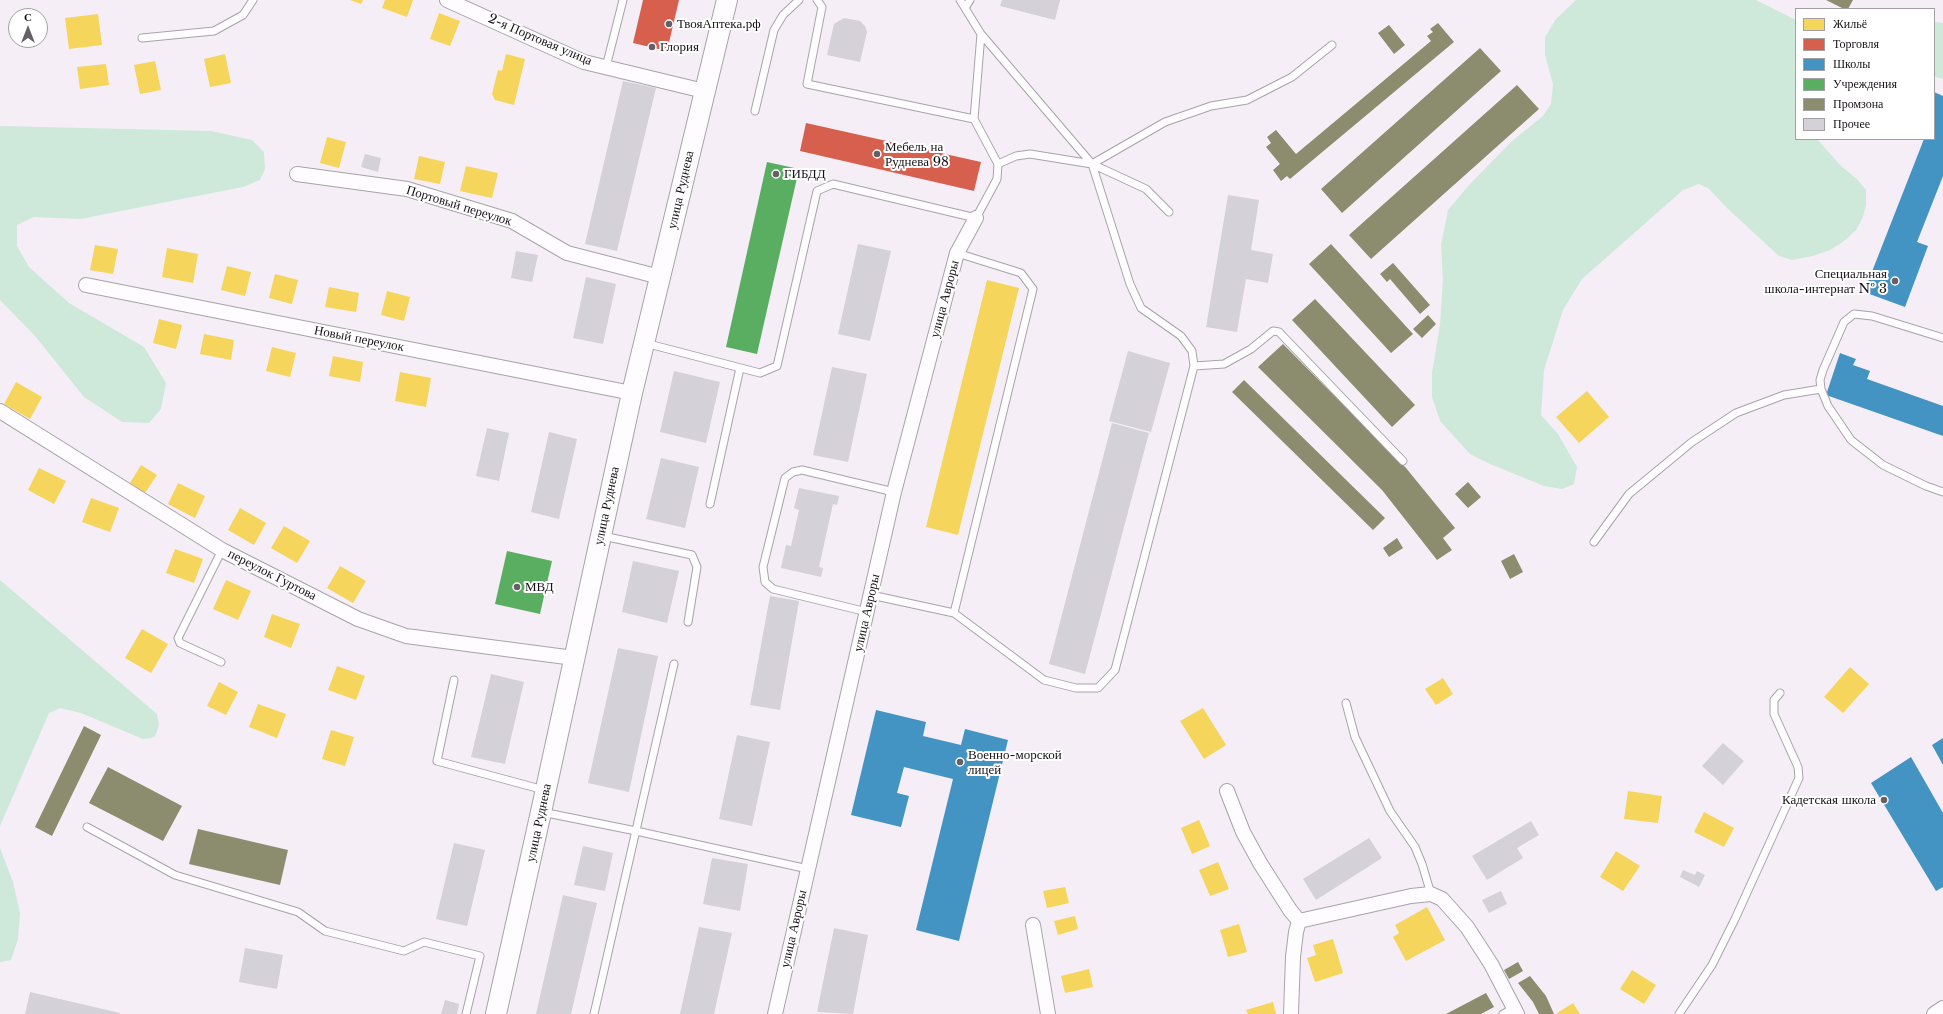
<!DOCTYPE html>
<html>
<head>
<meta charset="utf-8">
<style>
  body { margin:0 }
  #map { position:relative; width:1943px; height:1014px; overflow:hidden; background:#f5eef7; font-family:"Libre Baskerville",serif }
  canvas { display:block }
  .legend { position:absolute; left:1795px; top:8px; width:140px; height:132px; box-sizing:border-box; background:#fff; border:1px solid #a2a0a3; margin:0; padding:5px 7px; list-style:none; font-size:12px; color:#171218 }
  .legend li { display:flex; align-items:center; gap:8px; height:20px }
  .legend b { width:20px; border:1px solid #a2a0a3 }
  .north { position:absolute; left:8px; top:8px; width:40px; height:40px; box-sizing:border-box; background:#fff; border:1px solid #a2a0a3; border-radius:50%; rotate:0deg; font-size:11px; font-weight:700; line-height:16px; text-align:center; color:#171218 }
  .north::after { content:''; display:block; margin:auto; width:14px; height:18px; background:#655f66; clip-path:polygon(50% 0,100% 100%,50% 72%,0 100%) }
</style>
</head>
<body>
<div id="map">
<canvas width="1943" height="1014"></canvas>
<ul class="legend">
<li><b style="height:11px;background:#f6d55c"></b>Жильё</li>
<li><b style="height:11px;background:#d6604d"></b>Торговля</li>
<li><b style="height:11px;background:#4393c3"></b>Школы</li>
<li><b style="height:11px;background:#5aae61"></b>Учреждения</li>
<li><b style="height:11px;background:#8c8c6e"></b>Промзона</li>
<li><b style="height:11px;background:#d5d1d9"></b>Прочее</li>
</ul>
<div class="north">С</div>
</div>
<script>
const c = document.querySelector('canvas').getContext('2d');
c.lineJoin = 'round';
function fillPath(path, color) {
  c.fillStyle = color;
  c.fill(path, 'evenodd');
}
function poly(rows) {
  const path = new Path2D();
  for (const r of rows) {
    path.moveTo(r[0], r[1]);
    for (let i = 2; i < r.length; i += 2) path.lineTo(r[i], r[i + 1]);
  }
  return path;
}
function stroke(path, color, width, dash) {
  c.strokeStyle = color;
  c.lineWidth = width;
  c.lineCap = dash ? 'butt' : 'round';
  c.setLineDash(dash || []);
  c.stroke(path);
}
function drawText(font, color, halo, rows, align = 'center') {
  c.font = font + ' "Libre Baskerville",serif';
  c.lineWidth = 4;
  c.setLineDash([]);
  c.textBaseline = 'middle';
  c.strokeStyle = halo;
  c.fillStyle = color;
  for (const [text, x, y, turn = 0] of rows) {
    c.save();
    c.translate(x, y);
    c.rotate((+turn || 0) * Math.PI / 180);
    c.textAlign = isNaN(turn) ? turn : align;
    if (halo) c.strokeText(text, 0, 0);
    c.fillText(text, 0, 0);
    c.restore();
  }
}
const green = poly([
  [1576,0,1756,0,1796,20,1796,139,1817,139,1841,166,1857,179,1866,190,1866,205,1863,217,1856,230,1843,242,1830,250,1813,256,1792,260,1779,256,1728,209,1708,188,1699,184,1683,190,1582,279,1563,310,1544,370,1541,415,1558,434,1577,467,1574,484,1562,489,1544,486,1490,464,1470,454,1440,421,1432,397,1432,373,1440,325,1443,280,1441,245,1448,210,1470,184,1512,141,1543,116,1551,104,1553,84,1545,55,1545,37,1556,19],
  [1934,22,1943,23,1943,79,1934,76],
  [0,126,211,131,252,140,264,152,265,169,260,180,243,187,80,219,34,217,17,225,17,246,29,267,69,303,144,347,166,383,161,409,149,423,122,422,84,397,35,336,0,300],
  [0,580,157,714,159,725,155,737,143,739,81,713,60,708,49,713,0,826],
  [0,848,13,882,20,913,18,939,11,960,0,962]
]);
const homes = poly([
  [350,0,363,0,361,4],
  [385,0,413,0,407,17,382,8],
  [439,13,460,21,450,46,430,39],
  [98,14,102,45,69,49,65,18],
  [225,54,231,83,210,87,204,59],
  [506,54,525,59,514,105,495,100,492,94,498,70,502,71],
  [155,61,161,90,140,94,134,65],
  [106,64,109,85,80,89,77,67],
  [327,137,346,142,339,168,320,163],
  [419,156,445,162,440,184,414,179],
  [466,166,498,173,492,198,460,191],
  [95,245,118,249,113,274,90,270],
  [167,248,198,254,193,283,162,277],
  [227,266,251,272,245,296,221,290],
  [275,274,298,280,292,304,269,298],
  [987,280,1019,288,958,535,926,527],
  [329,287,359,293,356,312,325,307],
  [387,291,410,297,404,321,381,315],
  [159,319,182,325,176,349,153,343],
  [204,334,234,340,231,360,200,354],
  [272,347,296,353,290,377,266,371],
  [333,356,363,362,360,382,329,376],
  [400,372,431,378,426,407,395,401],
  [16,382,42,397,30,419,4,404],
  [1587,391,1609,417,1579,443,1556,417],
  [141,465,157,475,145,493,130,483],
  [39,468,66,481,54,504,28,490],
  [178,483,205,496,195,518,168,504],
  [91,498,119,508,110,532,82,522],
  [240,508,266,523,254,545,228,530],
  [284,526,310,541,297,563,271,548],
  [175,549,203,559,194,583,166,573],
  [340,566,366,581,353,603,327,588],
  [226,580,251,591,238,620,213,609],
  [272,614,300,624,291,648,264,637],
  [142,629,168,644,151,673,125,658],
  [337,666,365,676,356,700,328,690],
  [1850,667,1869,684,1843,713,1824,697],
  [1443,678,1453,694,1436,705,1425,689],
  [219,682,238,692,226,715,207,706],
  [258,704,286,714,277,738,249,727],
  [1203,708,1226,745,1204,759,1180,721],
  [331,730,354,737,345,766,322,759],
  [1628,791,1662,796,1658,823,1624,819],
  [1704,812,1734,828,1724,847,1694,832],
  [1199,820,1210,846,1192,854,1181,828],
  [1616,851,1640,866,1623,891,1600,877],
  [1218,862,1229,889,1210,896,1199,870],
  [1065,887,1069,903,1047,908,1043,891],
  [1427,907,1445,940,1406,961,1393,937,1399,933,1395,925],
  [1075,916,1078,929,1058,935,1054,921],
  [1239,924,1247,952,1228,957,1220,930],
  [1333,939,1343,973,1315,982,1307,958,1316,955,1313,945],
  [1089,969,1093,987,1065,993,1061,976],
  [1632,970,1656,985,1644,1004,1620,989],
  [1273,1002,1276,1014,1248,1014,1246,1010],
  [1573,1003,1580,1014,1557,1014,1557,1013]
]);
const shops = poly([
  [643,0,679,0,667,51,633,43],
  [806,123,981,162,974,191,800,151]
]);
const schools = poly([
  [1934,92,1943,96,1943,176,1917,242,1928,246,1905,307,1864,292,1924,139,1934,139],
  [1840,353,1856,359,1853,365,1870,371,1867,379,1943,406,1943,436,1826,395],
  [876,710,926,722,923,736,961,745,965,729,1008,740,959,941,916,930,953,779,904,767,897,793,909,796,901,827,851,815],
  [1943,738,1943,765,1932,745],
  [1911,757,1943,813,1943,887,1936,891,1871,783]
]);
const public = poly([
  [767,162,799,169,757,354,726,347],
  [507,551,552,561,540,614,495,604]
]);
const industry = poly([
  [1826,0,1853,0,1848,9,1844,9],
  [1438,23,1454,42,1290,179,1287,176,1281,181,1273,170,1280,164,1266,147,1271,143,1267,137,1276,130,1296,154,1431,41,1427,36,1433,32,1430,29],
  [1389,25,1405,45,1394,54,1378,33],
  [1480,48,1501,71,1342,213,1321,189],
  [1517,85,1539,109,1371,259,1349,235],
  [1331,244,1413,334,1391,353,1309,264],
  [1393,263,1430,305,1420,314,1390,279,1387,282,1380,274],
  [1315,299,1415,405,1392,427,1292,320],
  [1428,315,1436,324,1422,338,1413,329],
  [1283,344,1406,468,1455,528,1443,538,1452,550,1437,560,1382,490,1258,367],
  [1244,380,1385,518,1373,530,1232,392],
  [1468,482,1481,497,1468,508,1455,494],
  [1397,538,1403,548,1389,557,1383,548],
  [1514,554,1523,572,1510,579,1501,561],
  [84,726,101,735,52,836,35,827],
  [108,767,182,806,163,841,89,803],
  [198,829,288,850,280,885,189,864],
  [1518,962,1523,971,1509,979,1504,970],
  [1530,976,1546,996,1554,1014,1539,1014,1533,1002,1518,983],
  [1486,993,1494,1007,1481,1014,1446,1014]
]);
const building = poly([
  [1002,0,1060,0,1055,20,1000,6],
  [844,18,860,21,865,26,867,32,860,62,827,55,834,24],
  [623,81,656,88,617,251,585,244],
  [365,154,381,158,378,172,361,167],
  [1228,195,1259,200,1251,250,1273,254,1268,283,1246,279,1237,332,1206,327],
  [858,244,891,251,870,341,838,334],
  [516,251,538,255,532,282,511,278],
  [586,277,616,284,603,344,573,338],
  [1128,351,1170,363,1151,432,1109,421],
  [832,367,867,374,848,462,813,455],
  [674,371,720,382,706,443,660,432],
  [1112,423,1149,433,1085,674,1049,664],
  [487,428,509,433,499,481,476,476],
  [549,432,577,439,559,519,531,512],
  [661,458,699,467,685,528,646,519],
  [799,488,839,496,837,505,833,504,819,567,823,568,821,577,781,568,786,545,791,546,799,510,794,508],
  [633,561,679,571,667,623,622,612],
  [770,596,799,601,780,710,750,705],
  [618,648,658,656,629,792,588,783],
  [491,674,524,682,505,764,471,757],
  [737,735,770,742,752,826,719,819],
  [1723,743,1744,761,1723,785,1702,766],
  [1531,821,1539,835,1517,848,1523,858,1487,880,1472,856],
  [1369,838,1382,858,1316,900,1303,879],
  [454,843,485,850,467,926,436,919],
  [583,846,613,853,605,891,574,885],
  [712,858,748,864,740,911,703,904],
  [1683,870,1695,875,1697,871,1705,875,1699,887,1680,877],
  [1501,891,1507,904,1489,913,1482,900],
  [563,895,597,903,571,1014,536,1014],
  [699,927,732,933,714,1014,680,1014],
  [834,928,868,935,853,1014,817,1012],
  [245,948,283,955,277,989,239,982],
  [30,992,120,1013,120,1014,25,1014],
  [445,1000,459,1004,457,1014,441,1014]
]);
const service = poly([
  [817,0,822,7,807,84,974,119],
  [965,8,970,0],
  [142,38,214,31,243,15,253,0],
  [606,67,623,0],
  [755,111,774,30,783,15,799,0],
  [998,164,1016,156,1030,154,1092,164,1146,189,1169,212],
  [1092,164,1165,122,1211,106,1247,100,1292,77,1332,45],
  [1943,338,1872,316,1854,314,1844,322,1823,370,1820,380,1821,389,1828,406,1851,440,1883,465,1926,486,1943,492],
  [645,343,760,373,777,366,817,191,833,184,976,218,997,179,998,164,974,119,981,34,960,0],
  [1194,366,1224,364,1251,349,1273,331,1279,332,1403,461],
  [710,504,740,368],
  [603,536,692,555,697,567,688,622],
  [1594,542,1629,494,1692,442,1736,413,1784,395,1821,389],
  [871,595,954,613,1033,289,1021,273,957,253],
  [867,612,773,589,765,582,763,567,785,478,793,472,802,470,894,492],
  [954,613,1044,680,1076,688,1098,688,1115,670,1194,366,1192,351,1181,336,1141,308,1130,284,1092,164,981,34],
  [221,662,180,643,178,638,222,550],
  [454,680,437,761,544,790],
  [1346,703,1355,737,1390,811,1415,847,1422,864,1431,894],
  [542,812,636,831,808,869],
  [87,827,175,875,298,912,325,931,404,951,424,942,480,956,466,1014],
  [594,1014,674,664],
  [1503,1014,1514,1008],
  [1679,1014,1712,965,1735,919,1799,778,1798,767,1774,714,1774,700,1780,693]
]);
const minor = poly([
  [447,0,584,62,704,91],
  [297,174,407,189,512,221,567,253,660,277],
  [86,285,632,393],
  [0,411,222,550,358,619,406,636,574,658],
  [1227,791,1243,832,1260,863,1290,910,1299,921,1296,932,1293,957,1291,1014],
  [1299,921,1411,896,1431,894,1442,899,1467,927,1491,964,1517,1014],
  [1033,925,1048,1014],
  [775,1014,894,492,957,253,976,218],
  [1934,1014,1943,1008]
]);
const secondary = poly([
  [496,1014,541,812,632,393,727,0]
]);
const markers = [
  [669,24,4,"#655f66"],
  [652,47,4,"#655f66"],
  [877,154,4,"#655f66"],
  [776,174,4,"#655f66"],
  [1895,281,4,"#655f66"],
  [517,587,4,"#655f66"],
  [960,762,4,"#655f66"],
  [1884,800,4,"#655f66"]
];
const poiNames = [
  ["ТвояАптека.рф",677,24],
  ["Глория",660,47],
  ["Мебель на",885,147],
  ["Руднева 98",885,162],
  ["ГИБДД",784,174],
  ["Специальная",1887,274,"right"],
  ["школа-интернат № 3",1887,289,"right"],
  ["МВД",525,587],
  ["Военно-морской",968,755],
  ["лицей",968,770],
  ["Кадетская школа",1876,800,"right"]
];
const streetNames = [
  ["2-я Портовая улица",540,40,23],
  ["улица Руднева",681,190,-77],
  ["Портовый переулок",459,206,17],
  ["улица Авроры",945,299,-75],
  ["Новый переулок",359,339,11],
  ["улица Руднева",607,506,-78],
  ["переулок Гуртова",272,575,27],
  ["улица Авроры",867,613,-77],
  ["улица Руднева",539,823,-78],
  ["улица Авроры",794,929,-77]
];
fillPath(green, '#cee8d9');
fillPath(homes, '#f6d55c');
fillPath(shops, '#d6604d');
fillPath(schools, '#4393c3');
fillPath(public, '#5aae61');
fillPath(industry, '#8c8c6e');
fillPath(building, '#d5d1d9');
stroke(service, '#a8a3a9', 9);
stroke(minor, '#a8a3a9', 16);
stroke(secondary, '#a8a3a9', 22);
stroke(service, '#fefcfe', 7);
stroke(minor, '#fefcfe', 14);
stroke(secondary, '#fefcfe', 20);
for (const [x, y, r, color] of markers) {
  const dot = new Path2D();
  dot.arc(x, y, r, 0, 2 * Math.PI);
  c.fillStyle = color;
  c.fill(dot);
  stroke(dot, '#fff', 1.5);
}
drawText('13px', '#171218', '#fff', poiNames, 'left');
drawText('13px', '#171218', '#fff', streetNames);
</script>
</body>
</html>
